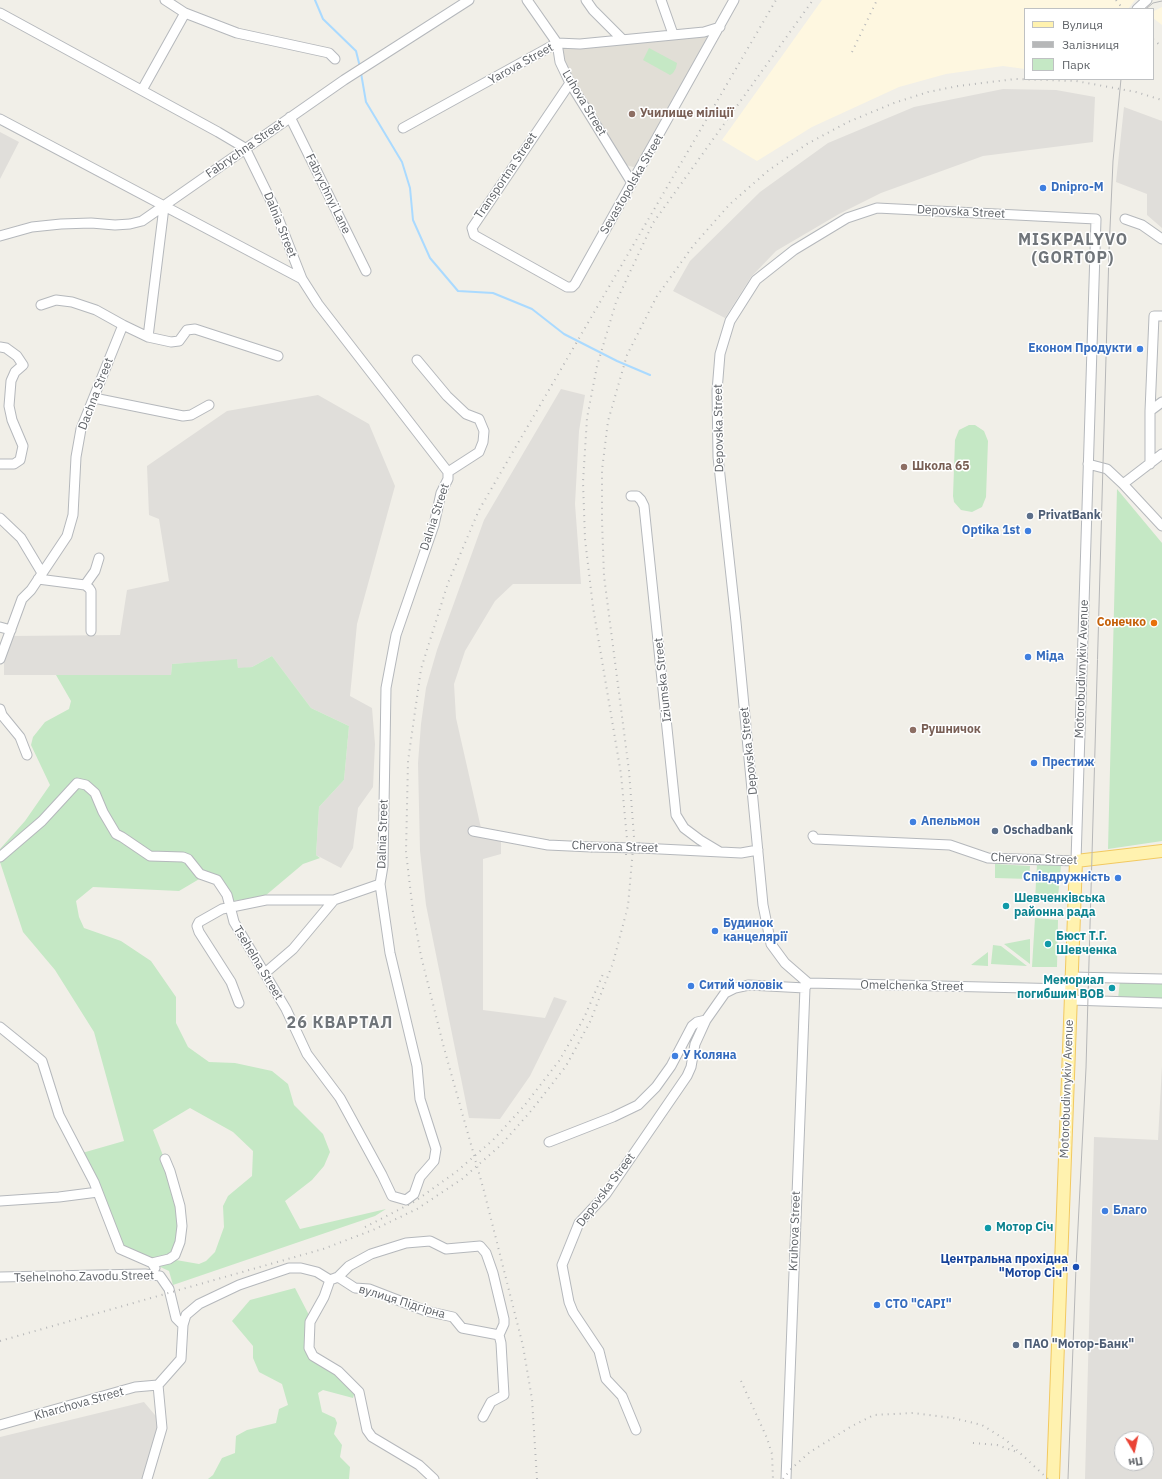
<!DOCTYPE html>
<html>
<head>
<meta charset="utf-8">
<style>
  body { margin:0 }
  #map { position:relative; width:1162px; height:1479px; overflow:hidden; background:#f1efe8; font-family:"IBM Plex Sans",sans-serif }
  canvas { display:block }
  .legend { position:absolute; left:1024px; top:8px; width:130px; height:72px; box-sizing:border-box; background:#fff; border:1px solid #bfc1c3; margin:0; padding:5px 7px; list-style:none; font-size:12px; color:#5f6368 }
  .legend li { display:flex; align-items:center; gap:8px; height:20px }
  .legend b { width:20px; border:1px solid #bfc1c3 }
  .north { position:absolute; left:1114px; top:1431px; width:40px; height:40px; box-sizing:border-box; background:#fff; border:1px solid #bfc1c3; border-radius:50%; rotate:171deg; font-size:11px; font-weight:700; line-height:16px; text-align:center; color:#5f6368 }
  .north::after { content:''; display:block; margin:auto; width:14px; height:18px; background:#ea4335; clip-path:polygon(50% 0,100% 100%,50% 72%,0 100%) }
</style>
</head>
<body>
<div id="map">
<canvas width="1162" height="1479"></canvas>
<ul class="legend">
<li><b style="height:5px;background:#fff2af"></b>Вулиця</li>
<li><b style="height:5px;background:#b6b7b8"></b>Залізниця</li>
<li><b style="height:11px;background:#c5e8c5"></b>Парк</li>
</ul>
<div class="north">Пн</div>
</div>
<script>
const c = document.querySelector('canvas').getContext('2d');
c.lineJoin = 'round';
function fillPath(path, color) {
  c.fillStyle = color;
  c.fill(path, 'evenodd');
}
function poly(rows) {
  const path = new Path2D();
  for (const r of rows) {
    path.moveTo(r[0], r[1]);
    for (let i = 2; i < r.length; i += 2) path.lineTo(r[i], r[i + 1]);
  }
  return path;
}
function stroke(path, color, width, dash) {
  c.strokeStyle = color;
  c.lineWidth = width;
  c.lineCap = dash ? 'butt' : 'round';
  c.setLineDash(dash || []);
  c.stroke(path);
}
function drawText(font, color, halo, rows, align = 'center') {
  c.font = font + ' "IBM Plex Sans",sans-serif';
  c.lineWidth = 3;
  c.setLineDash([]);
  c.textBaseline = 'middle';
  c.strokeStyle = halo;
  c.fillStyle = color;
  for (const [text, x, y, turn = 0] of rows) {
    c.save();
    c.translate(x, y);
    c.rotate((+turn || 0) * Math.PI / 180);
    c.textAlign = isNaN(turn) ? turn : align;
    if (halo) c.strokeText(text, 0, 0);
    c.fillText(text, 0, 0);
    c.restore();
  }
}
const commercial = poly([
  [822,0,1135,0,1128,9,1025,9,1025,69,1003,66,946,74,899,87,812,127,757,161,722,140],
  [1162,7,1162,25,1153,18,1154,11]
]);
const industrial = poly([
  [1003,89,1056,90,1095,97,1093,142,983,156,881,193,839,214,776,251,751,277,725,318,673,291,690,261,760,192,828,143,914,107],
  [1124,107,1162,121,1162,228,1147,215,1147,194,1116,182],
  [0,132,19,142,0,179],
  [561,389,585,395,579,431,575,504,581,584,513,584,495,601,465,651,454,684,456,718,481,828,501,839,501,854,483,859,483,1010,545,1018,554,997,567,1001,530,1076,500,1119,469,1118,426,905,420,851,418,763,421,724,426,688,437,650,484,520],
  [318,395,369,424,395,486,357,624,350,696,372,708,375,744,373,787,358,808,353,848,341,868,316,855,319,807,344,780,349,726,311,708,272,656,252,667,238,669,237,660,172,664,171,675,4,675,4,656,11,636,120,635,127,590,169,581,159,519,149,515,147,466,227,411],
  [1162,1066,1162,1479,1085,1479,1094,1137,1158,1140],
  [1122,1439,1146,1439,1146,1463,1122,1463],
  [144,1402,160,1421,143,1479,0,1479,0,1437]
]);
const education = poly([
  [704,35,710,39,639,166,633,167,626,165,564,63,563,48]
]);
const green = poly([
  [649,48,677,63,676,68,673,73,670,75,643,60],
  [969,425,975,425,984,431,988,441,986,497,982,507,972,512,961,510,954,502,953,496,955,440,959,430],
  [1117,489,1162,543,1162,841,1108,849],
  [272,656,311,708,349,726,344,780,319,807,316,855,320,858,303,864,265,896,233,901,220,880,201,878,179,891,93,887,76,901,79,917,84,928,121,941,151,961,176,997,176,1023,188,1047,209,1062,235,1063,272,1071,288,1084,294,1105,323,1134,330,1152,324,1166,312,1180,285,1201,300,1229,386,1209,375,1216,173,1285,169,1271,156,1265,176,1260,199,1264,206,1261,215,1252,224,1227,223,1206,228,1196,252,1176,253,1151,233,1132,190,1108,153,1130,169,1171,180,1226,173,1253,149,1260,122,1246,82,1153,124,1141,94,1032,55,970,23,932,0,862,0,849,25,821,50,785,31,745,33,737,45,722,69,709,71,701,56,675,171,675,172,664,237,659,238,668,252,667],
  [995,864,1030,866,1029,879,995,878],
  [1037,864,1061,866,1058,897,1053,900,1035,900],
  [1035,918,1058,920,1057,967,1032,967],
  [1030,939,1030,964,1004,944],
  [993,945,1001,946,1027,966,991,964],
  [988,952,988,966,971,965],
  [1120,980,1162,982,1162,1000,1118,999],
  [295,1288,310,1317,307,1348,355,1392,353,1398,323,1390,318,1393,322,1412,335,1418,337,1423,334,1434,342,1445,340,1457,350,1467,349,1479,208,1479,213,1475,222,1458,235,1453,236,1436,247,1430,276,1423,279,1409,288,1405,282,1384,259,1372,253,1358,253,1346,232,1321,250,1300]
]);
const stream = poly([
  [315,0,323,19,356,51,360,67],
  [361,73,366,102,402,162,410,188,413,220,430,258,458,291,493,293,532,309,564,334,617,361,650,375]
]);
const minor = poly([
  [165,0,185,13,237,33,329,53,335,59],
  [527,0,557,43,560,62,570,83,632,183],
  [586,0,593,10,622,39],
  [661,0,673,34],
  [1137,9,1147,0],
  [0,13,218,132,245,148,273,205,302,279,318,304,448,472,448,479,441,493,434,525,396,635,386,688,383,866,380,884,390,953,417,1066,420,1099,436,1149,434,1161,420,1177,414,1194,406,1200,392,1196,382,1175,340,1098,307,1054,286,1009,234,922,227,895,217,880,200,874,188,859,183,857,150,856,122,837,116,834,103,812,95,793,86,785,77,783,42,821,0,857],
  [570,83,472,228,474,235,567,287,572,287,575,284,734,0],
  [142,90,185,13],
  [290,117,366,271],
  [0,119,302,279],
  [403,128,557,43,580,44,704,32,720,27],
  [1125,219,1142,225,1162,239],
  [0,236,32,227,61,224,91,223,115,225,130,224,142,221,344,80,469,0],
  [41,305,56,300,72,302,96,310,123,325],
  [148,337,171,342,179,341,187,330,195,329,278,356],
  [0,347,6,348,17,356,23,365,15,372,11,381,9,406,12,420,23,446,20,460,14,464,0,464],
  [417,360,447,396,466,414,479,419,484,431,483,442,479,452,448,472],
  [94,398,183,416,191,415,209,405],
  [1150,411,1162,402],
  [1088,464,1107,469,1123,484,1162,526],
  [1150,464,1150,411,1154,316,1162,316],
  [1123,484,1162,454],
  [631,496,637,496,641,500,644,506,676,815,684,828,700,840,720,852],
  [0,518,21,538,42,573],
  [38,579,85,585,95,571,99,558],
  [85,585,89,588,91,591,91,631],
  [0,627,11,630],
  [0,659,22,599,31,590,67,536,73,515,76,457,81,429,123,325,148,337,164,207],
  [0,709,2,715,20,737,27,755],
  [473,831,548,845,591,847],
  [813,836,815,839,950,845,988,858,1076,861,1096,219,877,208,847,218,794,250,756,280,730,321,720,354,717,391,718,457,736,622,763,905,771,944,785,963,808,983,1070,989],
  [640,848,741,853,758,850],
  [265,973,293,949,334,900,380,884],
  [1070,977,1162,979],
  [1070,1000,1162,1003],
  [239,1003,231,982,199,932,197,926,199,922,222,909,266,900,334,900],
  [0,1027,42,1061,59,1115,94,1182,120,1249,152,1263],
  [549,1142,613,1117,638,1105,656,1087,671,1066,692,1026,697,1022,706,1020,725,993,735,988,749,985,805,988],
  [0,1201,59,1197,98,1192],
  [155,1268,152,1263,169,1259,175,1255,180,1242,182,1226,180,1206,170,1171,165,1159],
  [0,1277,145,1274,160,1276,169,1289,176,1318,183,1325],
  [338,1277,349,1266,371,1254,406,1243,430,1241,446,1249,480,1246,486,1253,493,1273,504,1319,504,1324,499,1335],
  [158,1385,181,1359,183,1325,186,1315,199,1304,239,1285,289,1268,301,1268,317,1272,330,1280],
  [0,1425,135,1387,158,1385],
  [636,1430,622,1396,606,1379,599,1351,573,1312,569,1302,562,1265,579,1223,606,1194,687,1076,691,1067,695,1044,706,1020],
  [147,1479,162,1428,158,1385],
  [434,1479,419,1465,372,1437,367,1430,359,1392,338,1371,313,1356,309,1348,310,1322,324,1297,330,1280,338,1277,355,1288,369,1289,426,1311,453,1317,462,1328,499,1335,501,1343,504,1395,491,1402,483,1417],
  [786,1479,805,988,808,983]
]);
const major = poly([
  [1053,1479,1076,861,1162,851]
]);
const tram = poly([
  [1146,9,1153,3,1162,1],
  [1068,1479,1076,1267,1086,1068,1109,251,1113,161,1121,79]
]);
const rail = poly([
  [1116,0,1123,9],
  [1153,39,1162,47],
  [852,52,877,0],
  [626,855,627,839,621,774,593,607,585,539,583,482,587,418,597,366,616,302,653,223,813,0],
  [365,1227,414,1202,456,1172,493,1140,524,1106,559,1061,584,1018,603,974],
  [0,1341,323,1249,373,1230,417,1209,462,1179,501,1145,531,1111,566,1066,590,1022,613,963,628,906,634,837,629,771,604,576,602,521,602,470,608,421,627,355,657,296,693,246,730,204,769,170,807,144,848,122,894,103,928,92,958,86,1015,79,1076,81,1136,92,1162,100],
  [741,1381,767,1438,772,1454,773,1479],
  [973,1443,997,1445,1017,1452],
  [537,1479,532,1399,523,1346,484,1191,444,1048,421,956,413,912,406,852,408,761,421,669,448,583,479,510,776,0],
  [783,1479,791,1469,810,1452,852,1426,874,1415,913,1413,953,1418,982,1425,1006,1440,1048,1479]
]);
const minorBridge = poly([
  [591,847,640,848]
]);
const markers = [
  [632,114,4,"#8d6e63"],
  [1043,188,4,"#3f7fe0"],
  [1140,349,4,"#3f7fe0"],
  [904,467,4,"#8d6e63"],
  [1030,516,4,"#5c6f8a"],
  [1028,531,4,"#3f7fe0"],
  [1154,623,4,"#e8710a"],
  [1028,657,4,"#3f7fe0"],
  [913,730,4,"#8d6e63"],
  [1034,763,4,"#3f7fe0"],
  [913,822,4,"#3f7fe0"],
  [995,831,4,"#5c6f8a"],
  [1118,878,4,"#3f7fe0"],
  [1006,906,4,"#0f9aa8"],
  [715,931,4,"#3f7fe0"],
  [1048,944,4,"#0f9aa8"],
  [691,986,4,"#3f7fe0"],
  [1112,988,4,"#0f9aa8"],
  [675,1056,4,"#3f7fe0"],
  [1105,1211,4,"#3f7fe0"],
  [988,1228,4,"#0f9aa8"],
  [1076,1267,4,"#1a4fb4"],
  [877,1305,4,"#3f7fe0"],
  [1016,1345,4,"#5c6f8a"]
];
const streetNames = [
  ["Yarova Street",521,64,-29],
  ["Luhova Street",584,103,59],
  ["Fabrychna Street",245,149,-35],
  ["Transportna Street",506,176,-56],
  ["Sevastopolska Street",632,184,-60],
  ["Fabrychnyi Lane",328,194,64],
  ["Depovska Street",961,212,3],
  ["Dalnia Street",280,225,68],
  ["Dachna Street",96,394,-69],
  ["Depovska Street",719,428,-91],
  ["Dalnia Street",435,517,-72],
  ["Motorobudivnykiv Avenue",1082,669,-88],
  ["Iziumska Street",663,680,-96],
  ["Depovska Street",749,751,-96],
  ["Dalnia Street",383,834,-88],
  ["Chervona Street",615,847,2],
  ["Chervona Street",1034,859,2],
  ["Tsehelna Street",258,963,59],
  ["Omelchenka Street",912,986,1],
  ["Motorobudivnykiv Avenue",1067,1089,-88],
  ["Depovska Street",606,1190,-53],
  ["Kruhova Street",795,1231,-88],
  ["Tsehelnoho Zavodu Street",84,1277,-1],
  ["вулиця Підгірна",402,1302,17],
  ["Kharchova Street",79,1404,-16]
];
const educationNames = [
  ["Училище міліції",640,114],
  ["Школа 65",912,467],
  ["Рушничок",921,730]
];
const shopNames = [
  ["Dnipro-M",1051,188],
  ["Економ Продукти",1132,349,"right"],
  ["Оptika 1st",1020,531,"right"],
  ["Міда",1036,657],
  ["Престиж",1042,763],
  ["Апельмон",921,822],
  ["Співдружність",1110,878,"right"],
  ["Будинок",723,924],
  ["канцелярії",723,938],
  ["Ситий чоловік",699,986],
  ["У Коляна",683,1056],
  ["Благо",1113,1211],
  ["СТО \"CAPI\"",885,1305]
];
const serviceNames = [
  ["PrivatBank",1038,516],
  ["Oschadbank",1003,831],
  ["ПАО \"Мотор-Банк\"",1024,1345]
];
const foodNames = [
  ["Сонечко",1146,623]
];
const cultureNames = [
  ["Шевченківська",1014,899],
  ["районна рада",1014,913],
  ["Бюст Т.Г.",1056,937],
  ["Шевченка",1056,951],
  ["Мемориал",1104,981,"right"],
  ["погибшим ВОВ",1104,995,"right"],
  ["Мотор Січ",996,1228]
];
const transitNames = [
  ["Центральна прохідна",1068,1260],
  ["\"Мотор Січ\"",1068,1274]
];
const districtNames = [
  ["MISKPALYVO",1073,240],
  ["(GORTOP)",1073,258],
  ["26 КВАРТАЛ",340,1023]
];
fillPath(commercial, '#fef7e0');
fillPath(industrial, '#e0deda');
fillPath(education, '#e1ded6');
fillPath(green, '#c5e8c5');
stroke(stream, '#aadaff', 2);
stroke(minor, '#b5b8bc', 11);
stroke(major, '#f2c960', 14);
stroke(minor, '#fff', 9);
stroke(major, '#fff2af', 12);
stroke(tram, '#b6b7b8', 1);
stroke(rail, '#b6b7b8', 2, [1, 5]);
stroke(minorBridge, '#b5b8bc', 11, []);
stroke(minorBridge, '#fff', 9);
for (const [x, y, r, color] of markers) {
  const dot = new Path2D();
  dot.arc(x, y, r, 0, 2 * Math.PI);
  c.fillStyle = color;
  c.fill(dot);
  stroke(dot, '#fff', 1.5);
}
drawText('12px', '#5f6368', '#fff', streetNames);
drawText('bold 12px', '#785e54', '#fff', educationNames, 'left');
drawText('bold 12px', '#366cbe', '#fff', shopNames, 'left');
drawText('bold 12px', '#4e5e75', '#fff', serviceNames, 'left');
drawText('bold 12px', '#c56008', '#fff', foodNames, 'right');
drawText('bold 12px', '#0d838f', '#fff', cultureNames, 'left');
drawText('bold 12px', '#164399', '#fff', transitNames, 'right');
c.letterSpacing = '1px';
drawText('bold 16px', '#70757a', '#fff', districtNames);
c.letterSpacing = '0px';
</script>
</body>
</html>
